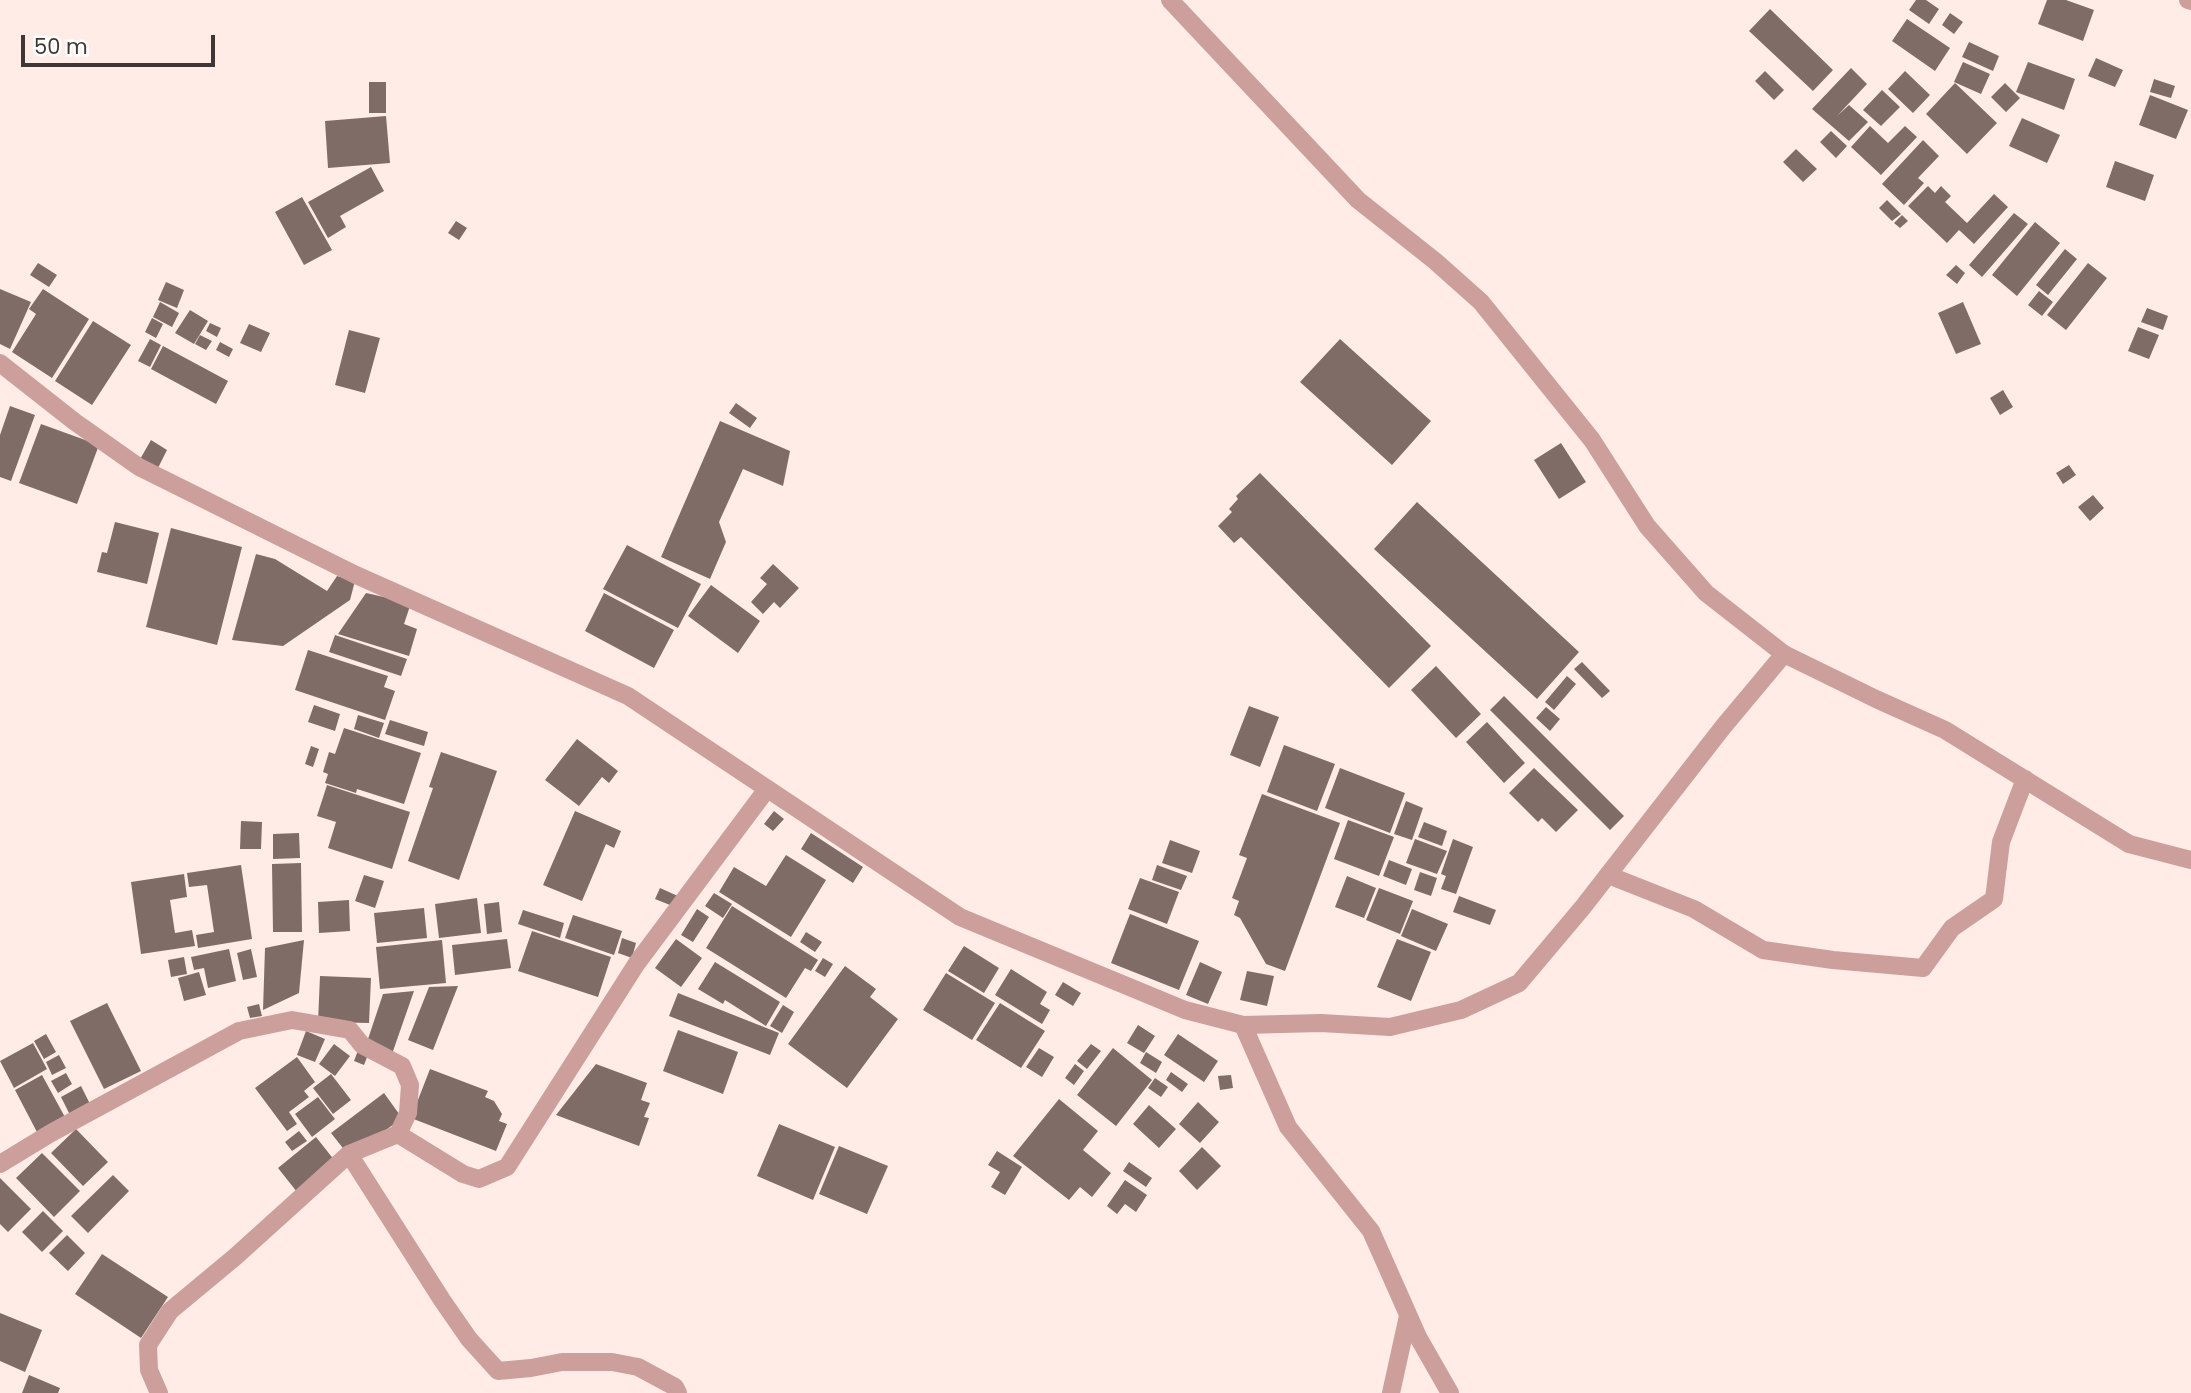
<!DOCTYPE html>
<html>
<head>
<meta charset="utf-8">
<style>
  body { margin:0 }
  #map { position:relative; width:2191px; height:1393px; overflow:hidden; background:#ffece6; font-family:Poppins,sans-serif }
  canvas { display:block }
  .scale { position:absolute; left:21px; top:35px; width:194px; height:32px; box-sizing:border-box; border:4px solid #403734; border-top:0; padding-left:9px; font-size:21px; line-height:24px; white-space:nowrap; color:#403734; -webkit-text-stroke:5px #fff; paint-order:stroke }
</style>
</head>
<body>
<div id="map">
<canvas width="2191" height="1393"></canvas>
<div class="scale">50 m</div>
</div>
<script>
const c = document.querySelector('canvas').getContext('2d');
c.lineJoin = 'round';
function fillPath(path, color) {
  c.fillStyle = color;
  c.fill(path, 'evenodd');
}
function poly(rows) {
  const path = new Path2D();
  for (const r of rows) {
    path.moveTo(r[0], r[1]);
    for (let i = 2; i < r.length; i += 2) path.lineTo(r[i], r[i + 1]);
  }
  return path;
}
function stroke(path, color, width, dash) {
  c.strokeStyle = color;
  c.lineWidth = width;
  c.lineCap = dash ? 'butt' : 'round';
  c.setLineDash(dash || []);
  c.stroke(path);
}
const building = poly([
  [1916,0,1926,0,1939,9,1929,24,1909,10],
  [2047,0,2066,0,2094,10,2083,41,2038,24],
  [1770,9,1833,70,1813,91,1749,31],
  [1950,13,1963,22,1954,34,1942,25],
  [1907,19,1950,48,1935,71,1892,41],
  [1969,42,1999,56,1993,71,1962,57],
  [2096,58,2123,70,2115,87,2088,76],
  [1963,62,1990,74,1981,94,1954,82],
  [2028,62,2075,79,2064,110,2016,92],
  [1851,68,1867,84,1837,116,1849,105,1868,122,1849,141,1812,109],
  [1765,71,1784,90,1774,100,1755,81],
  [1905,71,1930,95,1913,113,1888,89],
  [2154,79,2175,86,2171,98,2150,92],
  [369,82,386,82,386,113,369,113],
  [1955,83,1997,123,1967,154,1926,114],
  [2005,83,2020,98,2006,112,1991,97],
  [1882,90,1900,107,1881,126,1863,110],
  [2150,95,2188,110,2176,139,2139,125],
  [386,116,390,163,328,168,325,121],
  [2022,118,2060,135,2047,163,2009,146],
  [1870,126,1888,143,1905,126,1917,137,1881,175,1851,147],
  [1831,131,1847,146,1836,158,1820,142],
  [1923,140,1939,156,1918,178,1924,183,1904,205,1882,184],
  [1796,149,1817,169,1803,182,1783,162],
  [2115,161,2154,175,2145,201,2106,187],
  [371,167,384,191,340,216,346,227,328,238,308,202],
  [1928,186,1935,193,1941,186,1951,196,1945,202,1967,223,1994,194,2008,207,1974,244,1959,230,1947,243,1908,206],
  [302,197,332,250,304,265,275,212],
  [1887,200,1901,214,1892,221,1879,208],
  [2014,213,2028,224,1982,277,1969,265],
  [1902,215,1908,221,1900,228,1894,223],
  [456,221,467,228,459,240,448,233],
  [2035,222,2060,243,2017,296,1992,275],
  [2065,249,2077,259,2048,295,2036,285],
  [38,263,57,275,49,287,30,275],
  [2088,263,2107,278,2066,330,2047,315],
  [1956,265,1965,273,1957,284,1946,275],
  [166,282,184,290,177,308,158,300],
  [0,289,31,302,10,349,0,344],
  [43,289,89,319,52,378,12,352,36,314,29,309],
  [2039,291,2053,302,2042,316,2028,305],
  [160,302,179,313,172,327,153,317],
  [1963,302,1981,344,1956,354,1938,313],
  [2147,308,2168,316,2163,330,2141,322],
  [190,310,208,321,194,344,175,333],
  [152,318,163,324,156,338,145,332],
  [93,321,131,345,92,405,55,381],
  [210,323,221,328,217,337,206,331],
  [249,324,270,333,261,352,240,343],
  [2138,327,2159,335,2149,359,2128,351],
  [349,330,380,338,365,393,335,385],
  [200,335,212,341,206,350,195,344],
  [150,339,161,345,150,367,138,361],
  [1340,339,1431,421,1392,465,1300,382],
  [220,342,233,349,229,357,216,350],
  [163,346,228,381,216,404,151,369],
  [2003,390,2013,407,2000,415,1990,398],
  [736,403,757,418,750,428,729,413],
  [10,406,35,415,11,481,0,477,0,435],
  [720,421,790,451,783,486,743,469,719,522,726,542,710,579,661,557],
  [41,424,99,445,77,504,19,483],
  [151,440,167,450,157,470,139,461],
  [1561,443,1586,482,1559,499,1534,460],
  [2069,465,2076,475,2063,484,2056,473],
  [1260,473,1431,646,1389,688,1241,537,1234,543,1218,526,1232,512,1229,509,1238,499,1236,496],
  [2093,495,2104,508,2090,521,2078,507],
  [1417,502,1579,652,1537,699,1374,549],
  [115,522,159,533,147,584,97,572,102,552,107,553],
  [171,528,242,547,217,645,146,627],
  [627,545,701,584,678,628,603,589],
  [256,554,275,559,327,591,337,576,355,581,350,600,283,646,232,640],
  [773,564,799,588,780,608,774,602,763,614,751,602,767,584,760,578],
  [711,585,760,621,738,653,688,616],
  [366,593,411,603,404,624,417,629,409,656,338,634],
  [604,593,674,630,654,668,585,631],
  [335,635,407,659,401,676,329,652],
  [308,650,388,676,384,687,395,691,385,720,295,690],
  [1582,662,1610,691,1602,698,1574,669],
  [1436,666,1481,714,1456,738,1411,690],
  [1567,676,1576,684,1554,710,1545,702],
  [1504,696,1624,816,1610,830,1490,710],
  [314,705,340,714,335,731,308,722],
  [1249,706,1279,717,1260,767,1230,755],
  [1546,707,1560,719,1550,731,1536,718],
  [358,715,384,723,379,738,354,729],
  [390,720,428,732,424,746,385,734],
  [1487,722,1525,763,1504,783,1466,742],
  [344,728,421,753,404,804,357,789,356,793,325,783,328,774,323,772,329,752,335,754],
  [577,739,618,771,609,783,602,777,579,806,545,780],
  [1284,745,1335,764,1317,811,1267,792],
  [311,746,319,749,313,767,305,764],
  [441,752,497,771,459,880,408,861,433,788,429,787],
  [1340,768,1405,793,1390,833,1325,808],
  [1534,768,1578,810,1556,832,1542,818,1538,822,1509,793],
  [327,785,410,812,392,869,328,848,336,822,317,816],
  [1262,794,1340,823,1285,971,1266,964,1240,918,1234,915,1239,901,1232,898,1247,858,1239,855],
  [1406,801,1423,808,1412,840,1394,834],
  [575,811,621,831,614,848,606,844,582,901,543,885],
  [774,811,784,819,773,831,764,824],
  [1348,820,1394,837,1379,876,1334,859],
  [241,821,262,822,261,849,240,849],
  [1424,822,1447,831,1442,846,1418,837],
  [299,833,300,858,273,859,273,834],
  [811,833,863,867,853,883,801,849],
  [1415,839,1447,851,1437,874,1406,863],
  [1453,839,1473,847,1456,894,1441,889,1446,876,1441,874],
  [1170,840,1200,851,1192,873,1162,863],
  [786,855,826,880,791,937,719,892,734,867,766,886],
  [1389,860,1412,869,1406,885,1383,876],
  [301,863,302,932,273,932,272,864],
  [241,865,252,939,198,948,196,935,214,932,207,885,189,887,187,873],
  [1157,865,1187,876,1181,890,1152,880],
  [1420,872,1437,878,1431,896,1414,890],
  [184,874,187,897,170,900,175,933,192,930,195,946,141,954,131,882],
  [364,875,384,881,375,908,355,901],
  [1347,876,1376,888,1364,918,1335,907],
  [1140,878,1179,892,1167,924,1128,909],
  [660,888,680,897,675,907,655,899],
  [1379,888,1413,901,1400,934,1366,920],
  [714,893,732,904,723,918,705,906],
  [1459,896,1496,910,1490,925,1453,912],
  [477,898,481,933,439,938,435,904],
  [349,900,350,931,319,933,318,902],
  [499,902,502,932,487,934,484,904],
  [732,906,818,960,811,971,805,968,786,998,706,948],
  [424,908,427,938,377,943,374,913],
  [697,909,709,917,693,942,681,935],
  [1412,909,1448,924,1436,951,1401,936],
  [523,910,564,923,560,938,518,924],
  [1130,914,1199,941,1179,990,1111,963],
  [573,915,622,931,614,955,565,938],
  [532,931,611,957,598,997,518,971],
  [806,932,822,942,815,952,800,942],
  [622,938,636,943,632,958,618,953],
  [507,939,511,968,455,975,452,945],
  [676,939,702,958,681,987,655,968],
  [1397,939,1431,952,1411,1001,1377,987],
  [304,940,299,993,263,1010,265,948],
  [442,940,446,983,380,989,376,947],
  [964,946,999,968,984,993,948,971],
  [229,949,236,981,208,988,204,968,194,970,191,957],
  [251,949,257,977,243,980,237,953],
  [184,957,187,974,171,977,168,960],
  [823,958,833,964,825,977,815,971],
  [715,962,780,1002,766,1026,725,1000,723,1004,698,989],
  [1200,962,1222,972,1208,1004,1186,995],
  [845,966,876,989,870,997,898,1019,847,1088,788,1044],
  [1011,969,1047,992,1040,1004,1050,1010,1042,1024,995,995],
  [1247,971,1274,976,1267,1006,1240,1000],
  [199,972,206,995,184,1001,178,978],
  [946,973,995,1003,972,1040,923,1010],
  [320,976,371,978,369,1023,318,1022],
  [1063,982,1081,993,1073,1006,1055,995],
  [458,986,433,1050,408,1040,429,987],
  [414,991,392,1054,366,1045,383,994],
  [678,993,779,1033,770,1055,669,1016],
  [107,1003,141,1071,104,1089,70,1021],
  [1000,1003,1045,1031,1021,1068,976,1040],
  [259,1004,262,1016,250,1018,247,1007],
  [783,1005,794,1012,782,1033,770,1026],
  [1138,1025,1155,1036,1144,1053,1127,1043],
  [678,1030,738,1052,723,1094,663,1071],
  [306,1031,325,1039,315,1062,297,1055],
  [46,1034,56,1052,44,1059,34,1041],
  [1178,1034,1218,1061,1204,1082,1164,1055],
  [33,1043,47,1069,14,1088,0,1061],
  [334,1044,350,1056,335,1076,319,1064],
  [1091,1044,1101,1051,1087,1069,1077,1061],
  [359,1048,369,1052,364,1065,354,1061],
  [1039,1048,1054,1057,1042,1077,1026,1067],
  [1113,1048,1152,1080,1116,1126,1077,1095],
  [1146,1052,1162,1062,1156,1073,1140,1063],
  [59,1055,66,1068,52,1075,46,1062],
  [297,1057,315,1082,304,1091,309,1097,289,1112,297,1124,287,1131,255,1088],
  [596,1064,647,1083,641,1100,650,1103,644,1117,649,1118,639,1146,556,1115],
  [1075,1064,1084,1071,1074,1085,1065,1078],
  [430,1069,488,1091,485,1097,494,1101,502,1114,499,1121,507,1124,496,1151,411,1118],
  [1171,1072,1188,1084,1182,1092,1166,1080],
  [66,1073,72,1084,58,1093,51,1081],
  [331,1074,351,1100,333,1114,313,1088],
  [42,1075,66,1119,38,1134,15,1090],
  [1231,1075,1233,1088,1220,1090,1218,1076],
  [1155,1078,1168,1087,1161,1097,1148,1088],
  [81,1086,90,1104,70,1115,61,1097],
  [384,1093,402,1118,350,1157,331,1133],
  [318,1097,335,1119,312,1137,295,1114],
  [1059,1099,1098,1131,1083,1150,1111,1173,1092,1197,1080,1187,1069,1200,1013,1156],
  [1198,1102,1219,1122,1200,1143,1179,1124],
  [1149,1105,1176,1129,1159,1148,1133,1124],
  [779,1124,835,1147,813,1200,757,1176],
  [76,1129,108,1162,83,1186,51,1153],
  [299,1131,307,1141,292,1151,285,1142],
  [316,1137,335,1161,297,1192,278,1168],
  [839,1146,888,1166,867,1214,819,1194],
  [1202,1147,1221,1166,1197,1190,1179,1171],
  [997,1151,1022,1167,1005,1195,991,1187,1000,1172,988,1165],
  [42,1153,80,1191,54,1217,16,1178],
  [1129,1162,1152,1178,1146,1187,1123,1171],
  [113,1175,129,1191,88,1233,71,1216],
  [0,1178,31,1209,8,1232,0,1224],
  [1125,1180,1147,1195,1136,1212,1125,1204,1117,1214,1107,1206],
  [43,1211,63,1231,42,1252,22,1232],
  [67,1235,85,1253,68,1271,49,1253],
  [102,1254,168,1297,141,1338,75,1294],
  [0,1313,42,1330,25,1372,0,1361],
  [29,1375,60,1388,58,1393,22,1393]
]);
const minor = poly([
  [1170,0,1358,200,1435,261,1481,302,1592,440,1647,526,1706,593,1784,654,1876,699,1945,730,2129,844,2191,860],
  [2188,0,2191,1],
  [1608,875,1694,909,1763,950,1833,960,1923,968,1952,928,1994,899,2001,842,2025,779],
  [1243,1025,1288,1127,1371,1231,1418,1337,1450,1393],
  [349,1154,442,1300,469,1339,498,1371,531,1368,562,1362,612,1362,638,1367,675,1387,678,1393],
  [0,1164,51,1133,239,1031,292,1020,350,1030,362,1045,402,1066,410,1085,408,1113,398,1134],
  [159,1393,149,1370,148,1345,170,1311,235,1257,349,1154,398,1134,463,1174,479,1179,507,1167,637,963,767,789],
  [1391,1393,1408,1316]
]);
const tertiary = poly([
  [0,363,75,422,139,467,356,575,628,696,960,917,1185,1010,1243,1025,1321,1023,1390,1027,1461,1010,1519,983,1583,907,1723,727,1784,654]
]);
fillPath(building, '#806c67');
stroke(minor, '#cd9f9c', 18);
stroke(tertiary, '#cd9f9c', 18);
</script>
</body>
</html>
